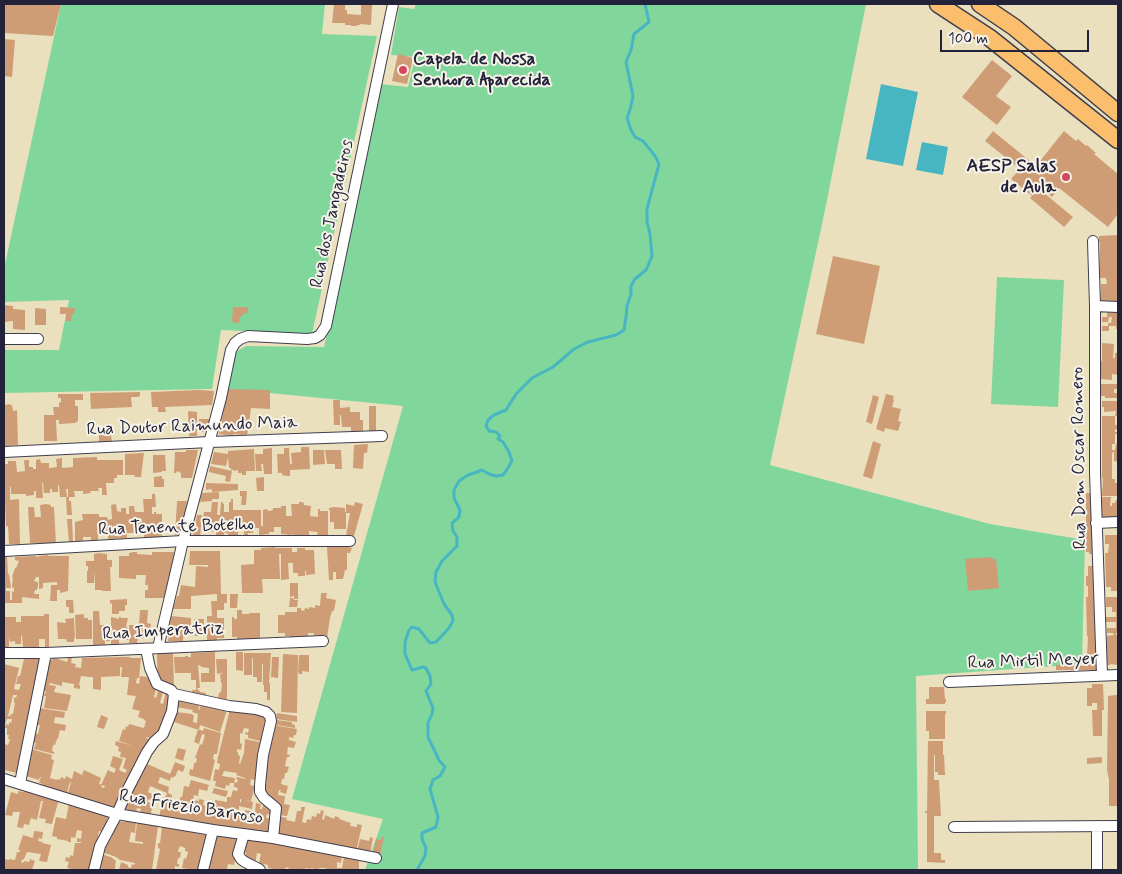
<!DOCTYPE html>
<html>
<head>
<meta charset="utf-8">
<style>
  body { margin:0 }
  #map { position:relative; width:1122px; height:874px; overflow:hidden; background:#eae0bd; font-family:Mynerve,sans-serif }
  canvas { display:block }
  .frame { position:absolute; inset:0; border:5px solid #22223b; pointer-events:none }
  .scale { position:absolute; left:940px; top:30px; width:149px; height:22px; box-sizing:border-box; border:2px solid #22223b; border-top:0; padding-left:6px; font-size:15px; line-height:18px; white-space:nowrap; color:#22223b; -webkit-text-stroke:4px #f7f3e8; paint-order:stroke }
</style>
</head>
<body>
<div id="map">
<canvas width="1122" height="874"></canvas>
<div class="frame"></div>
<div class="scale">100 m</div>
</div>
<script>
const c = document.querySelector('canvas').getContext('2d');
c.lineJoin = 'round';
function fillPath(path, color) {
  c.fillStyle = color;
  c.fill(path, 'evenodd');
}
function poly(rows) {
  const path = new Path2D();
  for (const r of rows) {
    path.moveTo(r[0], r[1]);
    for (let i = 2; i < r.length; i += 2) path.lineTo(r[i], r[i + 1]);
  }
  return path;
}
function stroke(path, color, width, dash) {
  c.strokeStyle = color;
  c.lineWidth = width;
  c.lineCap = dash ? 'butt' : 'round';
  c.setLineDash(dash || []);
  c.stroke(path);
}
function drawText(font, color, halo, rows, align = 'center') {
  c.font = font + ' Mynerve,sans-serif';
  c.lineWidth = 4;
  c.setLineDash([]);
  c.textBaseline = 'middle';
  c.strokeStyle = halo;
  c.fillStyle = color;
  for (const [text, x, y, turn = 0] of rows) {
    c.save();
    c.translate(x, y);
    c.rotate((+turn || 0) * Math.PI / 180);
    c.textAlign = isNaN(turn) ? turn : align;
    if (halo) c.strokeText(text, 0, 0);
    c.fillText(text, 0, 0);
    c.restore();
  }
}
const green = poly([
  [61,4,325,4,322,34,377,36,312,334,221,330,212,389,4,393,4,350,59,350,69,300,4,302,4,269],
  [416,4,866,4,824,215,770,465,990,524,1085,540,1082,664,916,676,918,870,365,870,383,819,292,799,403,406,229,389,234,353,246,346,324,347,380,84,408,87,415,57,391,55,399,7,414,9],
  [997,277,1064,280,1058,407,991,404]
]);
const water = poly([
  [881,84,918,92,903,166,866,159],
  [922,142,948,147,943,175,916,170]
]);
const stream = poly([
  [417,870,425,856,426,848,422,839,422,833,436,827,438,817,430,789,433,780,440,776,445,767,439,760,428,737,428,723,432,714,433,708,426,691,431,684,430,676,426,668,423,667,412,670,405,654,405,642,409,630,412,627,419,629,430,643,436,642,449,628,453,621,452,615,444,604,435,582,436,572,442,561,457,546,457,537,453,531,452,523,459,517,460,510,454,498,454,490,459,481,468,475,477,472,482,470,489,474,496,476,503,475,506,471,512,461,509,452,503,442,498,439,500,436,496,432,489,431,486,426,488,420,494,415,506,410,516,394,532,378,553,367,574,349,588,342,616,335,624,330,626,317,627,306,631,294,631,286,635,279,646,270,652,256,650,234,647,222,647,209,659,164,655,156,643,141,635,137,631,130,627,118,630,110,633,96,626,62,631,50,634,34,649,22,645,4]
]);
const building = poly([
  [4,4,61,4,53,36,4,33],
  [334,4,345,4,345,10,347,10,347,14,361,15,361,4,372,4,371,25,360,24,360,25,357,25,357,26,351,26,351,25,345,25,345,23,332,23],
  [4,39,15,40,12,77,4,76],
  [398,54,413,58,407,84,392,81],
  [992,60,1012,76,996,96,1011,107,997,125,962,97],
  [993,131,1036,166,1064,131,1076,141,1078,139,1086,146,1087,145,1096,153,1094,154,1118,174,1118,214,1108,227,1059,188,1052,197,1040,186,1038,188,1073,217,1064,227,1030,198,1032,196,1011,179,1020,169,985,141],
  [1118,235,1118,303,1101,303,1101,284,1107,284,1106,278,1100,278,1100,242,1099,242,1099,236],
  [833,256,880,266,864,344,816,334],
  [4,305,13,306,13,309,25,310,25,330,13,329,13,321,4,322],
  [60,307,75,308,74,315,72,314,71,321,66,321,66,314,60,314],
  [233,307,248,307,248,313,244,313,244,315,242,315,242,317,240,317,239,323,232,322],
  [35,308,46,309,46,325,35,325],
  [1107,309,1118,309,1118,329,1116,329,1116,326,1109,326,1109,331,1102,331,1102,326,1108,326,1108,323,1111,323,1112,317,1109,317,1108,322,1102,322,1102,317,1107,317],
  [1102,343,1114,344,1113,358,1115,358,1115,353,1118,353,1118,375,1112,374,1112,380,1101,379,1101,371,1099,371,1099,361,1102,361],
  [1101,384,1118,384,1118,389,1114,389,1114,393,1118,393,1118,398,1105,398,1105,396,1101,396],
  [228,389,270,390,270,409,251,408,249,423,248,423,247,426,249,426,247,435,233,434,233,436,219,434],
  [198,390,198,393,198,390,214,391,212,405,165,407,166,412,158,412,158,407,152,407,151,392],
  [140,392,140,396,138,397,131,397,132,407,91,409,90,393],
  [58,394,83,394,83,400,75,400,75,406,78,406,78,421,75,423,59,424,59,420,56,420,57,441,44,441,44,415,54,415,53,407,59,407,59,403,61,402,61,398,58,398],
  [886,394,894,396,893,399,894,400,892,407,901,409,898,421,901,422,898,431,885,428,884,432,876,429],
  [873,395,879,397,872,424,866,422],
  [333,400,340,400,340,408,350,407,350,412,360,412,360,420,363,420,363,431,351,431,351,427,342,427,341,415,340,415,340,425,334,425],
  [1102,401,1118,401,1118,416,1115,416,1116,411,1104,412,1104,407,1102,407],
  [10,404,10,405,12,405,13,411,17,410,18,445,4,446,4,405],
  [369,406,376,406,376,431,369,431],
  [188,411,197,412,197,436,189,436],
  [1102,416,1115,416,1115,425,1118,425,1118,430,1115,429,1115,432,1117,432,1117,434,1115,434,1115,444,1112,444,1112,450,1115,450,1116,444,1118,444,1118,462,1114,461,1114,452,1112,453,1112,479,1115,479,1115,483,1118,483,1118,496,1102,496,1103,478,1102,478],
  [199,419,209,419,209,423,206,423,206,432,201,432,200,422,199,422],
  [99,428,104,428,104,431,110,430,112,441,99,442],
  [873,441,881,444,872,479,863,476],
  [368,444,367,453,364,453,363,469,353,468,354,445],
  [301,447,309,447,310,469,290,470,290,476,287,476,282,475,282,473,278,473,277,454,284,454,284,448,289,448,290,464,292,464,291,453,301,452],
  [272,448,272,474,264,474,263,464,261,464,262,471,256,471,255,454,263,454,263,449],
  [254,449,255,471,246,471,246,475,242,475,242,473,238,473,238,470,234,471,234,470,231,470,231,468,229,468,228,457,226,466,211,464,214,452,228,454,228,451],
  [186,450,198,450,192,478,181,478,181,473,177,471,176,473,174,473,175,452,186,452],
  [313,450,324,450,325,464,313,465],
  [325,450,341,450,342,469,335,469,335,464,327,464],
  [144,453,141,477,134,477,135,475,125,475,125,454],
  [153,455,165,455,166,471,162,471,162,472,153,473],
  [97,457,97,460,123,460,123,475,117,475,117,478,114,478,114,483,106,483,107,495,102,495,102,488,98,488,99,491,90,491,91,493,83,494,83,491,74,491,75,497,68,497,68,489,66,489,67,497,69,497,69,501,71,501,72,515,67,515,66,497,60,497,59,485,58,485,58,492,52,492,52,489,50,489,50,493,44,493,43,483,42,483,43,498,36,498,36,491,34,491,34,495,26,496,26,494,11,494,11,487,10,487,10,500,19,499,20,544,9,544,8,526,6,527,5,500,4,500,4,464,8,464,8,461,16,461,17,472,25,471,24,460,29,460,29,467,33,467,33,469,36,469,36,460,40,459,41,463,49,463,49,468,57,467,56,459,62,458,62,468,73,467,73,458],
  [210,466,232,471,230,482,225,481,226,476,209,472],
  [162,476,162,479,164,479,164,487,154,487,154,477],
  [264,477,264,491,257,491,256,478],
  [206,483,238,484,238,490,212,492,212,489,206,490],
  [240,491,247,491,246,505,241,505,242,496,240,496],
  [219,492,219,499,212,499,212,501,200,502,202,493],
  [1086,493,1094,493,1095,554,1089,554,1089,552,1086,552],
  [152,494,155,494,156,507,152,507,152,514,154,514,154,512,156,512,156,514,162,514,162,537,144,537,144,533,127,533,127,538,108,539,108,535,99,535,98,536,98,540,91,541,91,537,83,537,83,542,75,542,75,522,83,520,82,514,99,514,99,517,107,517,108,520,112,519,111,505,116,504,117,511,121,512,121,508,126,508,126,514,129,514,129,506,134,506,135,512,144,512,143,499,152,499],
  [1102,497,1111,497,1110,506,1112,506,1112,503,1115,503,1116,500,1118,500,1118,519,1101,519],
  [231,499,233,499,233,510,261,510,261,526,263,526,263,510,267,509,268,511,269,511,273,510,273,508,281,508,281,506,286,506,286,516,292,516,291,504,299,504,299,502,302,502,304,503,304,505,311,506,310,516,318,517,318,509,320,509,320,511,328,511,328,535,317,535,318,532,309,531,309,536,293,535,293,534,292,534,292,535,281,534,281,527,274,527,274,532,269,532,269,534,259,535,259,528,253,528,253,533,248,533,248,536,244,536,244,530,238,530,238,536,228,536,228,533,224,533,224,536,216,536,216,532,210,531,211,521,209,531,202,530,204,512,211,512,212,502,218,502,217,515,220,515,221,502,223,502,223,504,224,504,224,512,229,512,229,502,231,502],
  [177,501,187,501,181,535,175,535],
  [355,502,363,504,354,536,346,536,350,513,346,513,346,504,354,506],
  [46,504,51,505,51,507,54,507,56,544,30,543,28,507,34,507,35,517,41,517,40,505],
  [334,507,345,508,345,512,346,512,346,529,334,529,334,522,330,522,330,510,329,510,329,508],
  [197,515,202,515,200,537,193,536],
  [67,519,72,519,73,542,69,542],
  [1105,535,1117,535,1117,540,1118,540,1118,547,1117,547,1118,591,1111,591,1111,587,1106,587,1105,553,1108,553,1109,544,1105,544],
  [340,545,348,545,348,547,352,548,350,553,347,553,347,570,345,570,343,579,336,579,336,572,333,572,333,580,329,580,327,547,340,547],
  [275,547,275,548,292,548,292,552,297,552,297,548,305,548,305,550,314,550,315,574,306,575,306,571,305,571,305,576,298,576,298,573,293,573,293,563,288,563,289,579,281,580,281,554,279,554,280,579,262,579,263,593,242,593,241,565,254,564,254,550,261,550,261,548],
  [190,551,220,551,221,594,227,594,227,603,224,603,224,610,217,610,217,618,224,618,224,638,217,638,217,641,207,641,207,616,212,616,211,601,217,601,217,594,191,596,191,609,173,609,177,596,179,596,181,585,195,587,196,566,208,567,208,565,189,565],
  [133,552,137,552,137,554,152,555,152,552,174,552,171,583,168,583,166,598,145,598,145,590,148,590,148,585,145,585,146,575,136,575,136,579,119,578,119,556,129,556,129,553],
  [98,553,107,554,107,560,112,560,112,567,110,567,111,591,102,591,102,590,95,590,95,571,94,583,87,583,87,571,88,571,88,566,86,566,86,561,94,561,94,554],
  [48,555,48,556,69,556,68,591,60,593,60,590,57,590,57,601,50,601,51,585,57,585,57,582,43,583,43,588,39,589,39,577,36,577,34,581,38,582,38,586,37,590,35,590,34,594,39,594,39,599,22,597,22,603,4,603,4,556,7,556,8,574,9,574,11,588,6,588,6,591,10,591,10,600,12,600,12,591,14,592,14,588,12,587,13,577,12,577,15,568,16,568,19,561,15,560,15,557,34,556,39,557,39,556],
  [992,557,992,559,996,558,999,588,968,591,965,559],
  [1088,566,1096,566,1096,670,1056,670,1056,665,1088,666,1088,656,1087,656,1088,637,1087,636,1086,597,1088,597,1088,586,1086,586,1086,576,1088,576],
  [290,583,298,583,298,599,294,599,294,596,290,597],
  [321,593,327,593,326,598,336,600,334,611,332,611,330,618,327,638,317,637,317,636,314,636,314,633,308,633,308,637,295,637,296,640,290,640,290,636,285,636,285,633,278,633,278,615,285,615,285,612,297,612,297,608,301,608,301,610,304,611,305,608,309,609,309,607,315,608,315,605,320,606],
  [230,594,238,594,237,608,230,608],
  [1106,597,1118,597,1118,633,1116,633,1116,635,1118,635,1118,665,1110,664,1110,665,1106,665,1107,636,1114,635,1113,633,1107,633,1107,628,1116,628,1116,622,1106,622,1106,617,1116,617,1116,612,1112,612,1112,607,1106,607],
  [290,598,293,598,294,600,298,600,297,607,289,607],
  [127,599,127,605,125,605,125,611,119,611,119,614,112,614,112,603,110,604,110,600],
  [66,600,73,600,74,613,69,613,69,607,66,607],
  [140,610,148,610,147,623,151,624,150,629,147,628,146,638,138,638,137,643,129,643,129,625,139,625],
  [237,610,242,610,242,614,249,614,249,613,260,613,260,639,237,640,237,637,232,637,232,617,234,617,234,619,237,619],
  [93,611,99,611,100,625,110,625,110,641,105,641,105,645,93,645],
  [44,614,49,614,49,648,45,648,45,639,39,639,39,648,23,647,22,636,21,636,21,644,15,644,15,641,10,642,9,636,9,648,4,648,4,617,16,617,16,622,21,622,21,616,44,616],
  [84,614,84,618,88,618,88,620,92,620,92,639,76,639,75,615],
  [171,616,191,618,191,626,184,626,183,641,168,641],
  [111,617,119,619,119,617,121,617,121,618,128,618,126,627,128,628,128,640,119,640,119,645,111,645],
  [74,618,75,638,74,638,74,642,67,642,66,639,58,639,57,622,66,623,65,619],
  [194,619,204,619,204,636,195,636],
  [215,652,215,682,201,682,201,673,209,673,209,668,201,667,201,666,198,665,200,688,197,688,198,690,200,691,200,692,206,693,206,697,192,695,192,690,196,690,196,680,191,680,191,673,175,673,174,657,185,657,185,656,188,656,188,657,191,657,191,653],
  [236,652,243,652,243,671,236,670],
  [173,653,174,685,158,684,157,655,158,654],
  [244,653,271,653,269,683,270,683,270,700,267,700,267,692,264,692,264,685,263,685,263,664,262,664,262,682,257,682,257,677,253,677,253,658,252,658,252,675,244,675],
  [283,654,298,655,297,713,281,712],
  [299,655,309,655,309,672,302,671,302,674,299,674,298,671],
  [120,657,130,657,130,658,141,658,139,678,137,678,136,683,139,684,140,676,147,677,147,678,153,680,157,685,154,697,156,698,158,691,163,692,160,703,163,704,166,691,171,693,163,729,160,728,158,733,154,739,146,737,146,738,151,740,117,810,67,796,71,783,70,782,66,796,42,788,43,784,39,783,41,777,40,777,39,780,26,776,31,749,52,755,51,759,54,760,50,778,57,780,57,779,60,780,61,777,65,779,66,776,72,779,74,771,82,775,84,770,101,778,99,784,102,785,101,787,104,788,105,786,101,785,108,770,114,773,116,769,110,766,113,756,123,759,119,770,125,773,127,770,123,768,126,758,120,757,121,752,118,751,119,747,115,745,116,741,133,746,119,741,123,729,125,730,126,726,128,727,129,724,144,728,146,721,144,720,144,719,138,717,140,711,132,709,136,696,127,695,129,677,121,677,122,667,120,667,120,676,101,677,101,690,93,689,93,677,89,677,81,676,79,685,80,685,80,689,74,688,74,684,62,682,62,686,50,683,49,685,56,686,54,692,71,695,67,711,44,708,46,696,44,696,46,691,42,690,48,659,52,660,53,658,55,658,67,662,68,658,72,658,71,663,76,664,75,667,81,668,82,658],
  [272,657,279,657,278,678,271,677],
  [24,659,42,659,17,773,4,770,5,759,4,759,4,744,8,745,10,739,8,739,9,735,7,735,7,728,5,728,6,724,9,725,9,722,11,723,12,719,7,719,4,727,4,664,19,668,14,689,19,690,21,684,16,684,18,676,20,676],
  [13,695,17,695,16,698,14,697,14,702,15,703,13,714,11,714,10,716,8,716],
  [216,659,227,659,227,696,226,704,217,703,219,693,221,692,222,684,221,683,220,674,222,674,222,673,217,674],
  [1092,684,1103,684,1104,710,1102,710,1102,736,1093,736,1092,710,1097,710,1097,703,1092,703,1092,706,1087,706,1087,688,1092,688],
  [929,687,944,687,945,699,946,699,946,702,945,702,945,704,926,704,926,699,929,699],
  [1115,695,1118,695,1118,806,1109,806,1109,780,1107,770,1108,696],
  [178,697,200,703,198,710,199,710,202,702,227,710,220,732,200,725,199,730,174,722,176,712,192,714,194,716,193,722,197,723,197,721,198,714,192,712,193,710,176,707],
  [39,708,65,712,64,718,55,717,54,723,66,725,65,731,60,730,58,739,57,739,55,745,53,745,52,751,54,752,54,754,34,749,36,743,32,742,34,733,38,734,40,725,37,725,38,720,37,720],
  [230,709,268,717,264,742,248,738,248,735,245,734,245,732,248,733,249,729,244,728,242,734,240,733,240,743,242,744,241,750,237,749,237,752,238,752,238,755,240,756,239,764,240,764,244,753,245,739,264,743,257,781,251,779,250,785,255,786,251,801,240,799,240,802,241,803,241,799,253,802,252,809,239,806,239,810,236,809,235,812,238,813,238,815,244,816,245,810,255,812,256,803,261,804,260,809,262,809,264,802,270,805,274,815,267,814,266,818,273,819,270,835,242,832,242,829,237,828,236,830,173,819,173,812,173,818,168,817,168,820,159,819,162,801,166,802,167,799,165,798,167,793,150,786,148,792,156,796,155,801,148,799,147,802,153,804,150,817,140,815,141,809,137,808,136,814,121,812,145,763,170,774,175,762,185,766,183,772,178,770,175,777,174,776,173,778,171,777,170,781,160,777,158,783,169,787,168,793,172,795,171,803,176,804,176,801,180,802,180,797,182,797,184,786,189,787,191,780,209,785,207,791,199,789,198,796,194,795,193,800,199,801,199,799,204,800,203,805,209,806,210,804,215,804,215,800,227,802,227,797,231,797,233,790,237,791,238,788,234,787,234,782,237,783,238,780,236,779,237,777,245,779,245,778,236,775,237,773,224,771,222,776,235,778,234,783,230,783,229,786,226,785,225,789,215,786,216,781,213,781,215,769,219,770,220,764,217,763,218,757],
  [926,711,946,711,946,714,945,714,945,739,929,739,929,731,926,731],
  [277,713,297,716,297,722,276,719],
  [101,715,108,718,104,729,97,727],
  [277,720,292,722,292,724,295,725,295,728,276,725],
  [272,725,297,729,296,735,294,735,293,738,289,737,289,740,296,742,294,748,288,747,287,754,290,755,289,757,287,757,285,766,289,767,287,773,285,773,284,779,282,779,281,784,288,786,286,794,280,792,281,790,279,790,278,795,285,796,284,804,290,805,287,816,278,815,267,798,268,793,264,792,265,783,267,783,267,782,262,781],
  [204,728,221,733,217,754,214,754,213,759,215,760,210,781,189,775,190,769,193,770,194,763,196,763,197,758,195,758,200,744,202,745,205,735,202,734,199,744,194,742,198,729,203,731],
  [928,741,943,741,943,755,944,755,945,775,938,775,938,772,935,772,935,755,934,755,934,780,939,780,941,816,934,816,934,853,941,853,941,860,945,860,945,863,927,862,927,813,925,813,925,811,927,811],
  [178,748,186,750,183,761,175,758],
  [1102,757,1102,763,1087,764,1087,758],
  [214,788,228,791,226,797,212,793],
  [24,790,59,799,52,824,45,823,46,819,39,818,43,801,41,801,37,820,31,818,29,825,24,824,23,828,17,827,20,812,13,812,12,816,5,815,11,792,18,794,18,791,24,792],
  [69,804,108,815,104,832,99,831,94,858,92,857,91,862,93,863,90,870,71,870,72,869,67,868,69,862,65,861,66,857,70,858,70,855,73,856,75,843,81,843,81,842,77,842,77,838,81,839,82,831,77,830,75,838,71,837,71,842,68,842,68,841,57,839,57,837,52,836,56,817,66,819],
  [301,807,305,807,302,822,306,823,307,819,311,820,312,816,316,817,317,813,320,814,321,810,324,811,322,819,324,820,325,815,334,819,335,816,340,818,339,819,351,823,350,826,357,827,357,824,362,825,356,852,316,844,316,841,310,839,310,842,274,835,278,816,287,818,286,820,295,822,297,811,301,811],
  [125,820,136,822,135,833,131,832,129,842,143,844,143,842,135,841,137,822,158,826,152,870,119,870,121,862,128,865,128,867,131,868,132,864,134,865,135,863,120,860,116,857,102,852,107,838,111,839,114,824,117,821,125,822],
  [162,827,172,828,209,836,199,870,188,870,188,869,182,868,184,858,186,859,188,852,185,851,185,848,180,846,180,848,179,847,178,852,181,852,180,858,178,858,177,864,179,864,179,867,175,866,175,869,172,869,172,870,156,870,160,849,158,848,158,843,160,843],
  [34,831,43,832,42,839,39,838,38,841,43,842,42,843,51,845,47,862,39,861,41,854,27,852,24,859,22,860,21,862,23,863,24,861,29,862,30,859,35,861,32,870,4,870,4,859,9,860,9,859,15,860,17,852,20,852,20,850,18,850,23,835,33,838],
  [216,836,239,839,234,865,228,864,227,870,206,870],
  [382,836,384,837,380,856,373,854,376,839,381,840],
  [370,837,373,838,370,854,357,851,360,839,369,841],
  [248,838,342,855,341,863,337,862,337,868,342,868,344,857,359,858,359,870,326,870,326,868,319,868,319,870,316,870,316,869,311,868,311,869,305,868,305,870,290,870,290,869,286,867,285,870,273,870,274,869,268,868,268,865,263,864,262,868,258,867,261,854,257,853,255,865,246,856,246,853,244,852,245,842,247,842],
  [101,854,111,857,116,861,115,866,116,866,114,870,97,870]
]);
const street = poly([
  [1093,241,1095,306,1095,473,1102,675],
  [1095,306,1118,307],
  [4,339,38,339],
  [4,452,210,442,382,436],
  [1096,523,1118,522],
  [4,551,183,541,350,541],
  [158,648,183,541,221,398,231,350,235,343,240,339,248,336,307,339,315,338,320,335,326,326,393,4],
  [4,653,46,653,323,641],
  [949,682,1118,675],
  [174,694,229,706,256,709,266,712,270,716,271,721,263,755,260,785,260,792,264,798,276,808,273,838],
  [4,779,117,814,213,830,273,838,376,858],
  [20,783,46,653],
  [1097,826,1097,870],
  [954,827,1118,826],
  [244,834,238,854,241,859,245,862,259,869,260,870],
  [94,870,100,846,117,814,128,789,147,752,154,742,163,734,172,711,174,694,171,690,157,684,150,668,146,649],
  [203,870,213,830]
]);
const primary = poly([
  [938,4,990,38,1118,140],
  [980,4,1014,27,1118,113]
]);
const markers = [
  [403,70,5,"#d1495b"],
  [1066,177,5,"#d1495b"]
];
const poiNames = [
  ["Capela de Nossa",413,60],
  ["Senhora Aparecida",413,81],
  ["AESP Salas",1056,167,"right"],
  ["de Aula",1056,188,"right"]
];
const streetNames = [
  ["Rua dos Jangadeiros",333,214,-78],
  ["Rua Doutor Raimundo Maia",192,427,-2],
  ["Rua Dom Oscar Romero",1080,458,-91],
  ["Rua Tenente Botelho",176,528,-2],
  ["Rua Imperatriz",163,632,-3],
  ["Rua Mirtil Meyer",1033,662,-2],
  ["Rua Friezio Barroso",191,808,9]
];
fillPath(green, '#81d79b');
fillPath(water, '#48b6c2');
stroke(stream, '#48b6c2', 3);
fillPath(building, '#ce9d76');
stroke(street, '#403e4e', 12);
stroke(primary, '#403e4e', 19);
stroke(street, '#fff', 10);
stroke(primary, '#fabe6d', 16);
for (const [x, y, r, color] of markers) {
  const dot = new Path2D();
  dot.arc(x, y, r, 0, 2 * Math.PI);
  c.fillStyle = color;
  c.fill(dot);
  stroke(dot, '#f7f3e8', 2);
}
drawText('bold 18px', '#22223b', '#f7f3e8', poiNames, 'left');
drawText('18px', '#22223b', '#f7f3e8', streetNames);
</script>
</body>
</html>
